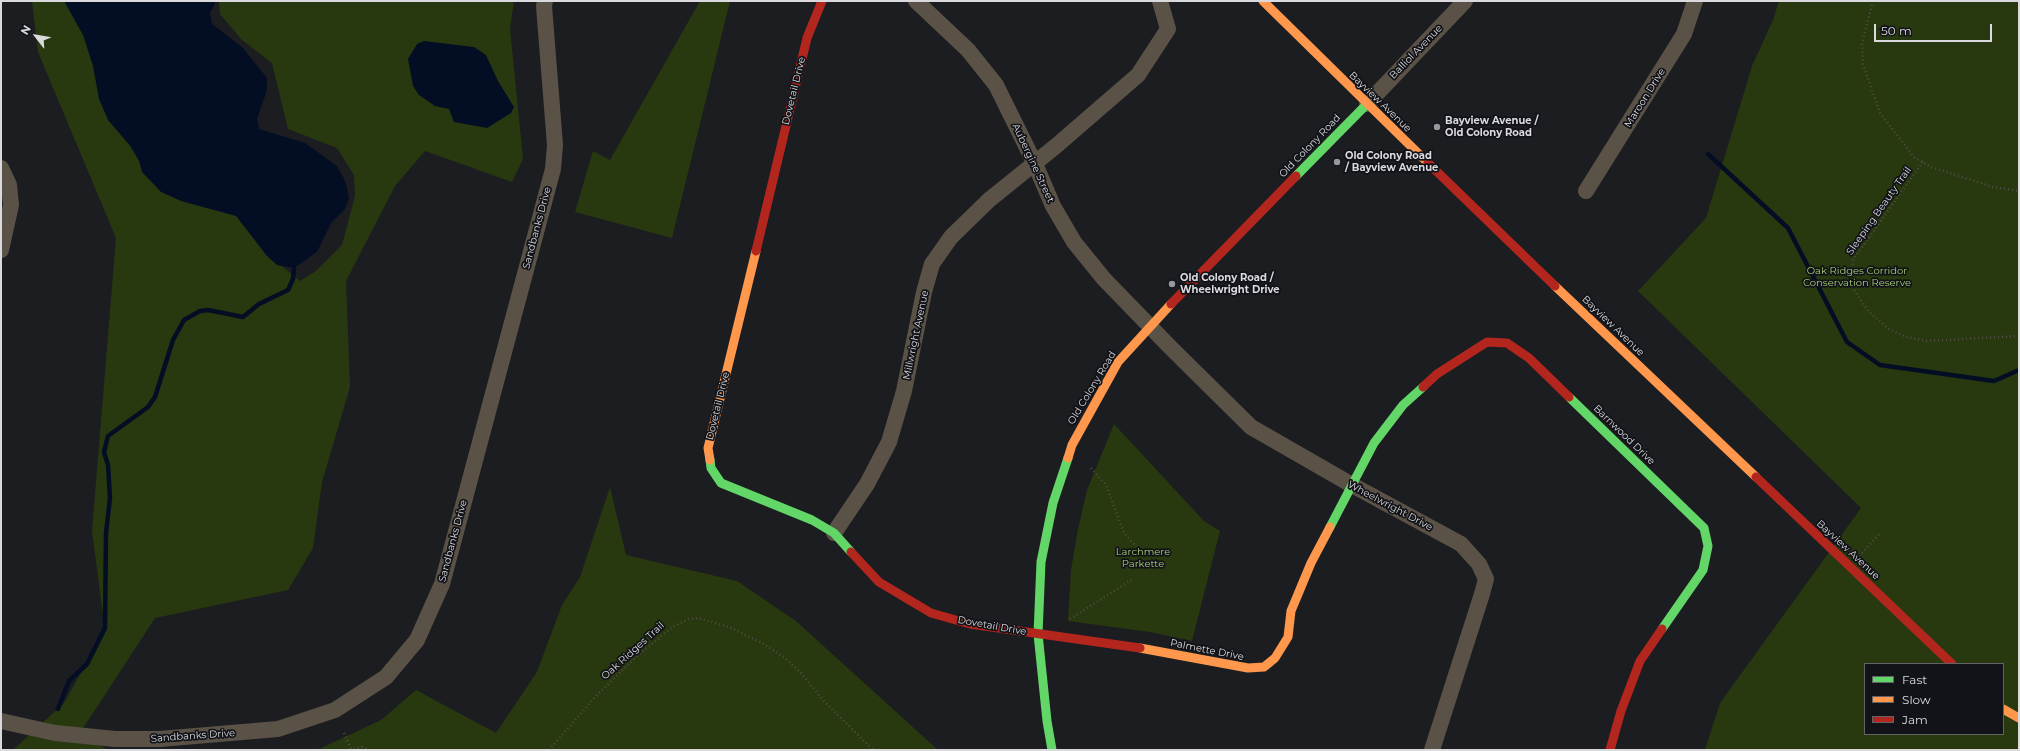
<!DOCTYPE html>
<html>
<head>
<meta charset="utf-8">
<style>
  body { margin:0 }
  #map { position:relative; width:2020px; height:751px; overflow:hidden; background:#1c1d20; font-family:Montserrat,sans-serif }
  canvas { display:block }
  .frame { position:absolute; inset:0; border:2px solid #dadade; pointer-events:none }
  .legend { position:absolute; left:1864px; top:663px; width:140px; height:72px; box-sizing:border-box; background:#121318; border:1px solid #626367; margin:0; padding:5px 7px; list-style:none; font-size:12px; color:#dadade }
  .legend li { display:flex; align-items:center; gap:8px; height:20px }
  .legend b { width:20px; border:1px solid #626367 }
  .north { position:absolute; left:16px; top:16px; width:40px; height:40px; -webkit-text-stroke:3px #121318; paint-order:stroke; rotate:301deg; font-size:11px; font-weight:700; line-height:16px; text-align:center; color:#dadade }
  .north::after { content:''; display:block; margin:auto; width:14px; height:18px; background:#dadade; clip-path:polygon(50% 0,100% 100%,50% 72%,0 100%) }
  .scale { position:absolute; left:1874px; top:24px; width:118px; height:18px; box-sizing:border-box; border:2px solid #dadade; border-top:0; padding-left:5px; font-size:12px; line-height:14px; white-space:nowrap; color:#dadade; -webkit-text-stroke:3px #121318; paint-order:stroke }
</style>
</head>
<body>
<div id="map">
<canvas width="2020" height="751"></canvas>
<div class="frame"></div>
<ul class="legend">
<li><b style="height:5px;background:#63d668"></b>Fast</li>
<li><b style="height:5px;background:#ff974d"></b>Slow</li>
<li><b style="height:5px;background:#b3261e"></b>Jam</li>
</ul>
<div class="north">N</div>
<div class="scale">50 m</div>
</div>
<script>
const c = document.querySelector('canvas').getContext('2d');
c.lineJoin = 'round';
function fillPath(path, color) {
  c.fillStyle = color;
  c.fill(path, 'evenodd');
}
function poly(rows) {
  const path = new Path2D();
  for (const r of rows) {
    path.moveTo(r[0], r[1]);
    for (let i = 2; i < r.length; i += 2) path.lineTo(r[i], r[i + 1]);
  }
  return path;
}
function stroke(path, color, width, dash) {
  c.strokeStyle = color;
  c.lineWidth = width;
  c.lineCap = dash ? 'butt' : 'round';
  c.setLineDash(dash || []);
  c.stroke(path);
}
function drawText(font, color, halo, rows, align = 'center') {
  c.font = font + ' Montserrat,sans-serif';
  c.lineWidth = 3.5;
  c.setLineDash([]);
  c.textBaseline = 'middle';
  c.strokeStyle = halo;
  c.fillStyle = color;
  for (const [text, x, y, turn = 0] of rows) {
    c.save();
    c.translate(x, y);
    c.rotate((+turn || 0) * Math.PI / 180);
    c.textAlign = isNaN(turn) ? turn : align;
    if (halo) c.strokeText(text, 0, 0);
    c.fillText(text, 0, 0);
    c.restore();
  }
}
const green = poly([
  [32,1,78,1,107,114,156,179,228,202,278,263,300,281,316,271,342,245,355,196,354,175,337,148,288,129,272,63,242,40,220,14,219,1,514,1,510,29,523,159,512,182,425,151,395,186,346,281,350,387,322,482,313,548,288,590,155,618,80,733,108,750,13,750,64,703,105,630,92,531,116,238,38,52],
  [700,1,730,1,672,238,575,212,593,151,610,160],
  [1779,1,2019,1,2019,750,1705,750,1720,703,1861,508,1638,291,1706,218,1752,66,1773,20],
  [1865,664,2003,664,2003,734,1865,734],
  [1114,424,1204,521,1220,531,1192,641,1150,632,1068,621,1071,570,1078,529,1087,490],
  [610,487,626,555,737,581,796,621,938,750,317,750,381,720,416,690,496,733,537,672,562,605,580,577]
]);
const water = poly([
  [64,1,216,1,210,13,212,24,242,47,267,78,267,90,257,119,259,129,305,143,337,166,346,183,349,199,345,209,331,223,317,252,294,268,277,265,267,256,236,216,181,201,161,192,142,172,139,161,131,147,108,120,99,99,93,66,83,35],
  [424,41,474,47,486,55,498,81,514,107,511,113,487,128,454,122,449,109,435,106,419,95,413,86,408,59,417,44]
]);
const stream = poly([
  [1708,154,1788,228,1847,342,1880,365,1994,381,2019,370],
  [58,709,69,681,87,664,105,628,106,533,110,498,108,465,104,452,108,436,148,407,155,397,173,340,184,320,200,311,208,310,243,317,259,304,288,290,293,279,294,268]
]);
const path = poly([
  [1873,1,1862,43,1863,64,1880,113,1914,157,1931,167,1993,187,2019,191],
  [1923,162,1853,260,1850,284,1869,312,1889,329,1906,337,1927,341,2019,336],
  [1091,468,1106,485,1124,533,1137,547],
  [1862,553,1880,533],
  [1070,619,1133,579],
  [344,733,351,749],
  [350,750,362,747,369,750],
  [549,750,596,696,636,657,674,626,689,619,698,618,729,627,762,643,785,658,800,672,824,701,873,750]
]);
const street = poly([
  [916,1,968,50,996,85,1035,164,1053,206,1074,242,1104,279,1170,347,1251,427,1352,485,1461,544,1479,564,1486,579,1482,594,1432,750],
  [1367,104,1465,1],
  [1,168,9,185,11,205,1,250],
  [1586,191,1684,34,1695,1],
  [834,533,867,484,889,442,904,391,924,292,932,264,951,237,989,200,1056,146,1138,75,1168,29,1160,1],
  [1,721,55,733,115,739,160,739,278,729,335,710,386,677,417,640,442,584,553,169,555,145,544,6,545,1]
]);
const fast = poly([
  [1296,176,1367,104],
  [1569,397,1704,528,1708,546,1703,570,1662,629],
  [710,460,711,468,721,483,812,520,834,533,851,552],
  [1330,527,1374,443,1403,405,1423,387],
  [1052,750,1047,721,1038,634,1041,562,1053,503,1068,458]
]);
const slow = poly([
  [1263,1,1428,163],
  [1555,286,1756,477],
  [1068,458,1072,445,1118,362,1171,304],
  [710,460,708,448,756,251],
  [1140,648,1248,668,1264,667,1275,658,1288,637,1291,611,1311,563,1330,527],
  [2003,709,2019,718]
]);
const jam = poly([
  [1428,163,1555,286],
  [756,251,807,38,822,1],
  [1171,304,1296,176],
  [1423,387,1437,374,1487,342,1507,343,1529,358,1569,397],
  [1756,477,1952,664],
  [851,552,879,582,931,613,970,624,1140,648],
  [1610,750,1621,711,1640,661,1662,629]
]);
const markers = [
  [1437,127,4,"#98989c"],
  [1337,162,4,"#98989c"],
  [1172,284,4,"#98989c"]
];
const streetNames = [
  ["Balliol Avenue",1416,52,-46],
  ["Dovetail Drive",794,91,-76],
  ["Maroon Drive",1645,98,-58],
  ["Bayview Avenue",1380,102,44],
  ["Old Colony Road",1310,146,-46],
  ["Aubergine Street",1033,163,65],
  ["Sleeping Beauty Trail",1879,211,-55],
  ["Sandbanks Drive",537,228,-75],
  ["Bayview Avenue",1613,326,44],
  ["Millwright Avenue",916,335,-78],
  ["Old Colony Road",1092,388,-59],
  ["Dovetail Drive",718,406,-76],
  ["Barnwood Drive",1624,435,44],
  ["Wheelwright Drive",1390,506,28],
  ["Sandbanks Drive",453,541,-75],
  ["Bayview Avenue",1848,550,43],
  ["Dovetail Drive",992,626,10],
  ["Palmette Drive",1207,650,11],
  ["Oak Ridges Trail",633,651,-42],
  ["Sandbanks Drive",193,736,-4]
];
const poiNames = [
  ["Bayview Avenue /",1445,121],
  ["Old Colony Road",1445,133],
  ["Old Colony Road",1345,156],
  ["/ Bayview Avenue",1345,168],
  ["Old Colony Road /",1180,278],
  ["Wheelwright Drive",1180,290]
];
const parkNames = [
  ["Oak Ridges Corridor",1857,271],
  ["Conservation Reserve",1857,283],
  ["Larchmere",1143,552],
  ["Parkette",1143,564]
];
fillPath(green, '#28390f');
fillPath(water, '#030e24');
stroke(stream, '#030e24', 4.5);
stroke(path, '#524d46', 2.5, [1, 3]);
stroke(street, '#5a5247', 16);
stroke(fast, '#63d668', 9);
stroke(slow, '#ff974d', 9);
stroke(jam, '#b3261e', 9);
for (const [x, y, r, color] of markers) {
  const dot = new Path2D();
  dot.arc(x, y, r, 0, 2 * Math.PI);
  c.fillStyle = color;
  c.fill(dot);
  stroke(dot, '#121318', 1.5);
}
drawText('10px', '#dadade', '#121318', streetNames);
drawText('bold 10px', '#dadade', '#121318', poiNames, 'left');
drawText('10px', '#a6cf73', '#121318', parkNames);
</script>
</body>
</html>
